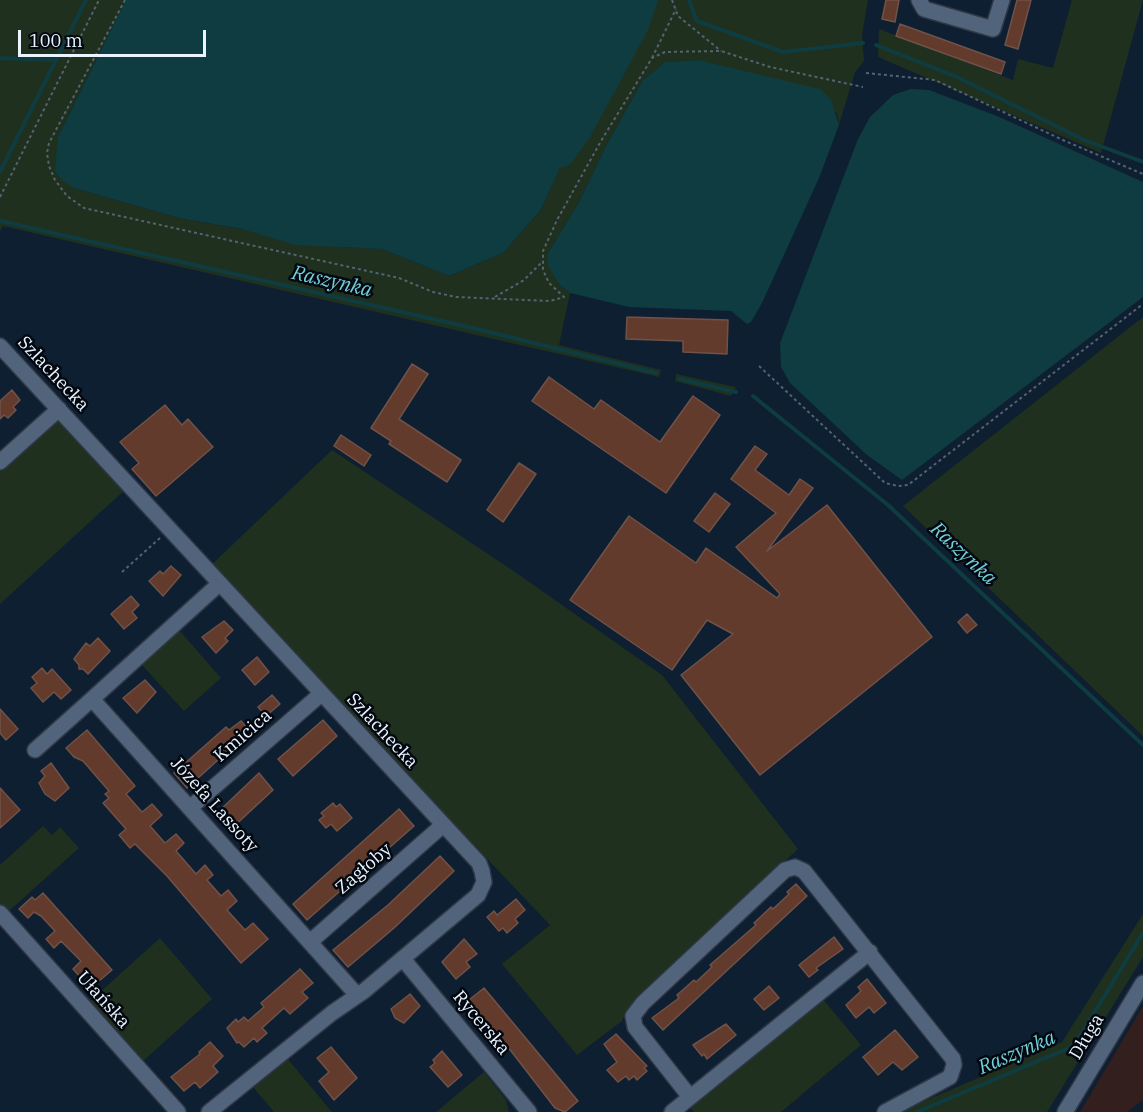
<!DOCTYPE html>
<html>
<head>
<meta charset="utf-8">
<style>
  body { margin:0 }
  #map { position:relative; width:1143px; height:1112px; overflow:hidden; background:#0d1f31; font-family:"IBM Plex Serif",serif }
  canvas { display:block }
  .scale { position:absolute; left:18px; top:30px; width:188px; height:27px; box-sizing:border-box; border:3px solid #eaf4fe; border-top:0; padding-left:8px; font-size:18px; line-height:21px; white-space:nowrap; color:#eaf4fe; -webkit-text-stroke:4px #030810; paint-order:stroke }
</style>
</head>
<body>
<div id="map">
<canvas width="1143" height="1112"></canvas>
<div class="scale">100 m</div>
</div>
<script>
const c = document.querySelector('canvas').getContext('2d');
c.lineJoin = 'round';
function fillPath(path, color) {
  c.fillStyle = color;
  c.fill(path, 'evenodd');
}
function poly(rows) {
  const path = new Path2D();
  for (const r of rows) {
    path.moveTo(r[0], r[1]);
    for (let i = 2; i < r.length; i += 2) path.lineTo(r[i], r[i + 1]);
  }
  return path;
}
function stroke(path, color, width, dash) {
  c.strokeStyle = color;
  c.lineWidth = width;
  c.lineCap = dash ? 'butt' : 'round';
  c.setLineDash(dash || []);
  c.stroke(path);
}
function drawText(font, color, halo, rows, align = 'center') {
  c.font = font + ' "IBM Plex Serif",serif';
  c.lineWidth = 5;
  c.setLineDash([]);
  c.textBaseline = 'middle';
  c.strokeStyle = halo;
  c.fillStyle = color;
  for (const [text, x, y, turn = 0] of rows) {
    c.save();
    c.translate(x, y);
    c.rotate((+turn || 0) * Math.PI / 180);
    c.textAlign = isNaN(turn) ? turn : align;
    if (halo) c.strokeText(text, 0, 0);
    c.fillText(text, 0, 0);
    c.restore();
  }
}
const commercial = poly([
  [1143,1006,1143,1100,1127,1112,1080,1112]
]);
const green = poly([
  [0,0,126,0,58,137,74,188,179,218,342,247,382,249,449,276,503,253,540,211,560,168,658,0,868,0,862,35,864,61,855,72,839,125,837,113,698,60,665,62,643,80,607,144,579,202,547,255,560,285,570,293,559,345,661,370,659,377,3,226,0,231],
  [1072,0,1143,0,1101,153,878,57,879,29,1013,80,1018,59,1053,68],
  [1143,317,1143,736,903,506],
  [676,374,736,387,731,396,675,381],
  [63,418,127,488,0,604,0,466,51,420],
  [332,450,515,572,662,675,798,849,628,1008,622,1021,577,1055,502,964,550,925,209,567],
  [179,630,221,678,184,711,141,664],
  [43,826,52,835,60,827,79,848,8,912,0,904,0,865],
  [1143,914,1143,957,1047,1112,899,1112,1062,1042],
  [160,938,212,999,142,1062,88,1003],
  [822,998,861,1045,781,1112,694,1112,690,1108],
  [287,1058,332,1112,274,1112,253,1087],
  [484,1072,506,1100,509,1112,436,1112]
]);
const water = poly([
  [126,0,658,0,658,1,648,30,590,137,571,164,560,168,540,211,503,253,449,276,382,249,296,245,242,229,179,218,74,188,63,181,55,171,58,137],
  [698,60,820,89,831,99,839,125,819,178,762,303,751,322,747,324,731,311,629,307,570,293,560,285,548,266,547,255,579,202,607,144,643,80,665,62],
  [911,89,929,90,997,116,1143,182,1143,297,902,480,867,455,790,383,781,367,780,343,858,139,870,117,893,95]
]);
const stream = poly([
  [689,0,697,21,783,52,863,43],
  [876,45,957,77,1084,140,1143,162],
  [0,58,55,60],
  [0,172,86,0],
  [0,221,477,329,656,373],
  [680,379,736,392],
  [753,396,888,505,1143,745],
  [917,1112,1069,1048,1078,1039,1143,933]
]);
const building = poly([
  [886,0,899,0,895,22,882,19,886,0],
  [1017,0,1031,0,1018,49,1005,45,1017,0],
  [900,24,1005,62,1001,74,896,36,900,24],
  [627,317,728,320,727,354,683,352,683,341,626,339,627,317],
  [412,364,428,374,399,419,461,460,447,482,389,444,391,441,371,428,412,364],
  [549,377,594,409,601,400,660,442,693,396,720,415,666,493,532,401,549,377],
  [12,390,20,400,13,407,16,410,8,418,4,415,0,419,0,401,12,390],
  [165,405,182,425,188,419,213,447,156,496,132,469,139,463,120,442,165,405],
  [341,435,371,455,364,466,334,446,341,435],
  [755,446,767,454,755,470,789,495,800,479,813,488,767,551,827,505,932,637,760,775,681,675,733,634,707,620,672,670,570,600,629,516,696,563,706,548,777,598,780,594,736,547,776,513,731,479,755,446],
  [519,463,536,474,503,522,487,510,519,463],
  [715,493,730,504,709,532,694,521,715,493],
  [171,566,181,575,163,596,149,581,160,571,163,574,171,566],
  [131,596,139,605,132,612,137,618,124,629,111,614,131,596],
  [967,614,977,625,967,633,958,622,967,614],
  [224,621,233,630,225,638,228,641,216,653,202,637,224,621],
  [98,638,110,651,88,674,83,669,79,669,79,665,74,659,86,643,90,646,98,638],
  [257,657,269,672,255,685,242,670,257,657],
  [42,668,47,674,52,669,71,690,61,699,54,692,43,702,31,688,37,683,32,677,42,668],
  [145,680,156,692,137,713,123,698,145,680],
  [272,695,280,704,266,716,258,707,272,695],
  [0,709,18,729,6,740,0,733,0,709],
  [323,720,337,736,293,776,278,759,323,720],
  [241,721,250,731,187,788,174,773,226,727,229,730,241,721],
  [87,730,135,786,126,794,142,812,152,804,162,815,150,826,165,843,176,834,184,843,176,851,196,874,205,865,213,875,207,880,221,896,228,890,237,901,227,910,245,930,253,923,268,939,241,963,167,876,135,844,130,848,119,835,126,829,103,803,109,798,105,794,109,791,83,761,74,757,66,748,87,730],
  [51,763,69,788,55,801,45,794,39,783,45,776,41,771,51,763],
  [259,773,273,790,230,830,216,814,259,773],
  [0,788,20,810,0,828,0,788],
  [333,803,336,807,340,804,352,818,337,831,331,824,326,828,319,820,324,816,321,813,333,803],
  [399,809,414,826,307,920,293,904,399,809],
  [440,856,454,871,394,928,348,967,333,950,388,905,440,856],
  [796,884,807,896,663,1030,652,1018,679,998,677,995,694,980,696,982,712,967,710,965,756,925,754,923,771,907,773,909,789,894,787,892,796,884],
  [43,893,112,970,99,981,88,971,81,978,73,969,81,961,61,941,54,948,46,939,55,931,41,916,34,912,28,918,19,909,32,897,35,900,43,893],
  [516,899,525,910,515,919,518,923,507,933,503,928,499,931,487,917,494,911,497,915,516,899],
  [834,937,843,949,816,968,818,970,809,977,799,965,834,937],
  [464,939,477,954,466,962,470,967,456,979,442,962,464,939],
  [300,969,313,983,302,992,308,998,290,1014,284,1008,262,1028,267,1033,257,1042,254,1038,244,1047,239,1042,237,1043,227,1028,236,1019,238,1022,244,1017,248,1021,264,1007,261,1003,300,969],
  [867,979,886,1003,874,1013,869,1007,856,1018,846,1005,861,991,858,987,867,979],
  [769,986,779,998,764,1010,754,999,769,986],
  [484,988,578,1101,565,1112,555,1108,511,1051,473,1009,475,1007,469,1000,484,988],
  [410,994,420,1006,404,1023,395,1018,391,1009,410,994],
  [726,1024,736,1035,707,1059,704,1054,702,1056,693,1045,726,1024],
  [895,1030,918,1057,902,1070,893,1062,878,1075,863,1057,895,1030],
  [616,1034,647,1066,644,1068,647,1071,637,1080,634,1076,629,1080,626,1076,618,1082,607,1070,617,1062,604,1044,616,1034],
  [210,1042,223,1056,213,1066,218,1072,200,1088,195,1082,184,1091,171,1077,200,1054,199,1052,210,1042],
  [331,1047,357,1078,334,1100,319,1081,329,1072,317,1058,331,1047],
  [442,1051,462,1075,448,1087,430,1067,435,1063,433,1060,442,1051]
]);
const path = poly([
  [125,0,49,143,47,153,49,166,55,180,67,196,84,208,399,278,433,292,456,297,550,301,564,297,549,283,543,270,543,251,557,220,601,141,652,58,665,52,721,51,770,67,863,87],
  [672,0,678,16,721,51],
  [652,58,676,9],
  [866,73,935,80,1065,141,1143,174],
  [0,197,99,0],
  [495,297,524,280,542,262],
  [759,366,885,483,898,486,908,485,1143,304],
  [122,572,160,538]
]);
const minor = poly([
  [919,0,924,9,993,29,1002,0],
  [0,346,479,863,482,871,484,882,478,895,364,991,332,1013,209,1112],
  [0,462,59,409],
  [92,699,219,584],
  [35,750,92,699,357,995],
  [191,807,321,694],
  [0,913,178,1112],
  [310,942,443,825],
  [403,959,529,1112],
  [690,1097,635,1027,633,1016,643,1003,785,870,795,867,804,871,953,1059,954,1065,950,1077,885,1112],
  [672,1112,870,952],
  [1065,1112,1143,983]
]);
const streetNames = [
  ["Szlachecka",53,374,47],
  ["Szlachecka",382,731,47],
  ["Kmicica",243,736,-41],
  ["Józefa Lassoty",214,805,48],
  ["Zagłoby",364,869,-41],
  ["Ułańska",103,1000,48],
  ["Rycerska",481,1023,50],
  ["Długa",1087,1037,-59]
];
const waterNames = [
  ["Raszynka",332,282,13],
  ["Raszynka",963,554,43],
  ["Raszynka",1017,1053,-23]
];
fillPath(commercial, '#321f1e');
fillPath(green, '#20301e');
fillPath(water, '#0e3c40');
stroke(stream, '#0e3c40', 4);
fillPath(building, '#623b2d');
stroke(building, '#705248', 1.5);
stroke(minor, '#2f3747', 18);
stroke(path, '#536372', 2, [3, 3]);
stroke(minor, '#51647b', 15);
drawText('18px', '#eaf4fe', '#030810', streetNames);
drawText('italic 20px', '#71d0d7', '#030810', waterNames);
</script>
</body>
</html>
